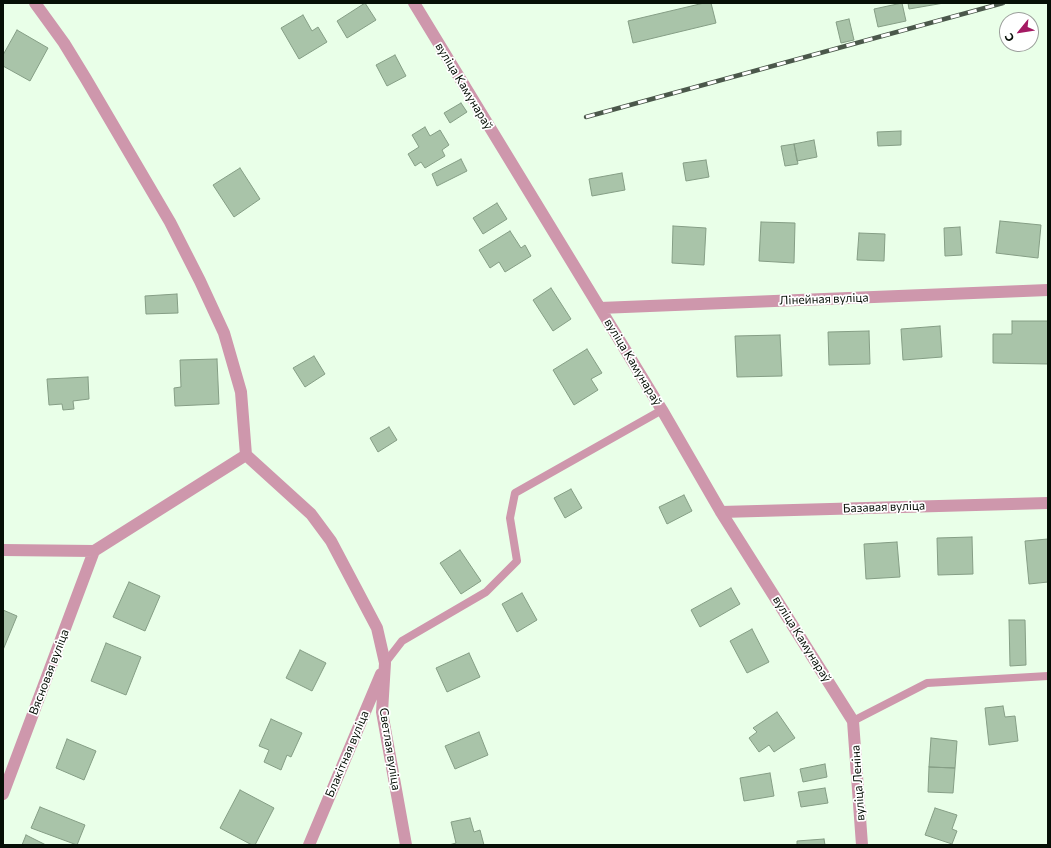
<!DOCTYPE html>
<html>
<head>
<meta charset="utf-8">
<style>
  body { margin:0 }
  #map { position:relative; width:1051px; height:848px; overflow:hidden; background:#e9ffe8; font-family:Commissioner,sans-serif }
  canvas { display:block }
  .frame { position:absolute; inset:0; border:4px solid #060f06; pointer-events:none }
  .north { position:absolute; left:999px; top:12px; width:40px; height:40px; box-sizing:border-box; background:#fff; border:1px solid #9b9f9b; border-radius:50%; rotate:240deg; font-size:11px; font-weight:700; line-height:16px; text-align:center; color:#060f06 }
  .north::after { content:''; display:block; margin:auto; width:14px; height:18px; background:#a41a63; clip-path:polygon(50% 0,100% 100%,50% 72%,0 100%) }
</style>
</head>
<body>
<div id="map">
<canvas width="1051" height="848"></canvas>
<div class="frame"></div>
<div class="north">С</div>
</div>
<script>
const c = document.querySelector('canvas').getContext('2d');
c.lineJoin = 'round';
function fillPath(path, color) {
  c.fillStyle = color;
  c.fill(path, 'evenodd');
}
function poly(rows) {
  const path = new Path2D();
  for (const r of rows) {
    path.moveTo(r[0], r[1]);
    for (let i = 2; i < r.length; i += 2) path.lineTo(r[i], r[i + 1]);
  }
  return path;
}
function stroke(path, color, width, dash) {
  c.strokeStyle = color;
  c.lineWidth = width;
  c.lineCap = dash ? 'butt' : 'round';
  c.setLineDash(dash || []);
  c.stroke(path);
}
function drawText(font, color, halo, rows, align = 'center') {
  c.font = font + ' Commissioner,sans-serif';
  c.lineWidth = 3.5;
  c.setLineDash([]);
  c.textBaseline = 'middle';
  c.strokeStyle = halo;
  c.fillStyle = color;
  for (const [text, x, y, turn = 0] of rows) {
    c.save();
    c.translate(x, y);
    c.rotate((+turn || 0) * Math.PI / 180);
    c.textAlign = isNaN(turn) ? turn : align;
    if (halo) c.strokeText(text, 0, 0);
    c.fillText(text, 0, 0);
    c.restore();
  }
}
const building = poly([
  [365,3,376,20,347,38,337,21,365,3],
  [704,3,711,3,716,23,633,43,628,21,704,3],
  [902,3,906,21,878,27,874,9,902,3],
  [908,3,944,3,909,9,908,3],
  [303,15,312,31,318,27,327,42,299,59,281,28,303,15],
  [849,19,854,40,841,43,836,22,849,19],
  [17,30,48,48,30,81,3,66,3,55,17,30],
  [395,55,406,76,387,86,376,65,395,55],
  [461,103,467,112,450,123,444,113,461,103],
  [425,127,430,136,440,130,449,145,442,150,445,156,425,168,421,162,415,166,408,154,419,147,412,135,425,127],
  [901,131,901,145,878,146,877,132,901,131],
  [814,140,817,157,797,161,794,144,814,140],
  [794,144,798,164,785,166,781,146,794,144],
  [461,159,467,171,437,186,432,174,461,159],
  [706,160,709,177,686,181,683,163,706,160],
  [240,168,260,199,234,217,213,185,240,168],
  [622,173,625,190,592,196,589,179,622,173],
  [497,203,507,219,483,234,473,218,497,203],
  [1000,221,1041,225,1038,258,996,253,1000,221],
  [761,222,795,223,794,263,759,261,761,222],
  [673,226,706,228,704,265,672,263,673,226],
  [960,227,962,255,945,256,944,228,960,227],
  [510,231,521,248,525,245,531,256,505,272,499,262,490,268,479,250,510,231],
  [859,233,885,234,884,261,857,260,859,233],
  [551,288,571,319,553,331,533,300,551,288],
  [177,294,178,313,146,314,145,296,177,294],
  [1012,321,1048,321,1048,364,993,363,993,334,1012,334,1012,321],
  [940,326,942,357,903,360,901,329,940,326],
  [869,331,870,364,829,365,828,332,869,331],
  [780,335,782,376,737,377,735,336,780,335],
  [587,349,602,373,591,379,598,390,574,405,553,370,587,349],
  [314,356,325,374,305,387,293,368,314,356],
  [217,359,219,404,175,406,174,388,181,387,180,360,217,359],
  [88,377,89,399,73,401,74,409,63,410,62,404,49,405,47,379,88,377],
  [389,427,397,440,378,452,370,438,389,427],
  [571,489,582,508,565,518,554,498,571,489],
  [684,495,692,511,667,524,659,507,684,495],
  [972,537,973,574,938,575,937,538,972,537],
  [1048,539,1048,582,1029,584,1025,541,1048,539],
  [897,542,900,577,866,579,864,544,897,542],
  [460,550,481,581,461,594,440,563,460,550],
  [129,582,160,596,145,631,113,617,129,582],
  [731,588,740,604,700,627,691,610,731,588],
  [522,593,537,620,517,632,502,604,522,593],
  [3,610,17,616,3,650,3,610],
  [1009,620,1025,620,1026,665,1010,666,1009,620],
  [752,629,769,662,747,673,730,641,752,629],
  [106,643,141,657,126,695,91,681,106,643],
  [300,650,326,663,312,691,286,678,300,650],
  [469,653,480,677,447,692,436,668,469,653],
  [1003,706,1005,717,1015,716,1018,741,989,745,985,708,1003,706],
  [777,712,795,738,774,752,769,745,759,752,749,738,757,732,753,728,777,712],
  [271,719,302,733,291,757,287,755,281,770,264,762,269,750,259,746,271,719],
  [479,732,488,755,455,769,445,746,479,732],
  [931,738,957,741,955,768,929,767,931,738],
  [67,739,96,751,84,780,56,768,67,739],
  [825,764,827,777,803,782,800,769,825,764],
  [929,767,955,768,953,793,928,792,929,767],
  [770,773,774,796,744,801,740,778,770,773],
  [825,788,828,803,801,807,798,792,825,788],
  [240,790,274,808,255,845,252,845,220,828,240,790],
  [40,807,85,825,77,845,31,828,40,807],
  [935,808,957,815,952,829,957,831,952,844,925,835,935,808],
  [470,818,474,832,480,830,484,845,449,845,456,843,451,822,470,818],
  [26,835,46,845,22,845,26,835],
  [824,839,825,845,797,845,797,841,824,839]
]);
const lane = poly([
  [385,663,402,641,486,592,517,561,510,518,515,493,662,410],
  [853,721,927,683,1048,676]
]);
const street = poly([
  [35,3,64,43,86,79,170,222,200,281,224,333,241,392,246,455,311,514,331,541,377,628,385,663,382,712,406,845],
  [414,3,662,410,721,512,853,721,862,845],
  [600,308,1048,290],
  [721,512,1048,503],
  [3,550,94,551,246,455],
  [3,794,94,551],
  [309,845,381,674]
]);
const rail = poly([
  [586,117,1003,3]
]);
const streetNames = [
  ["вуліца Камунараў",464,86,59],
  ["Лінейная вуліца",824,299,-2],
  ["вуліца Камунараў",633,362,59],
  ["Базавая вуліца",884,507,-2],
  ["вуліца Камунараў",802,639,58],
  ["Вясновая вуліца",49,672,-69],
  ["Светлая вуліца",390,749,81],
  ["Блакітная вуліца",347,754,-67],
  ["вуліца Леніна",858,783,-94]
];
fillPath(building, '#a9c4a9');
stroke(building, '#859e85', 1);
stroke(lane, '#ce97ac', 8);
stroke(street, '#ce97ac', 12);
stroke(rail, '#4b584b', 4.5);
stroke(rail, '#fff', 3, [9]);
drawText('12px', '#060f06', '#fff', streetNames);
</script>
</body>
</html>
